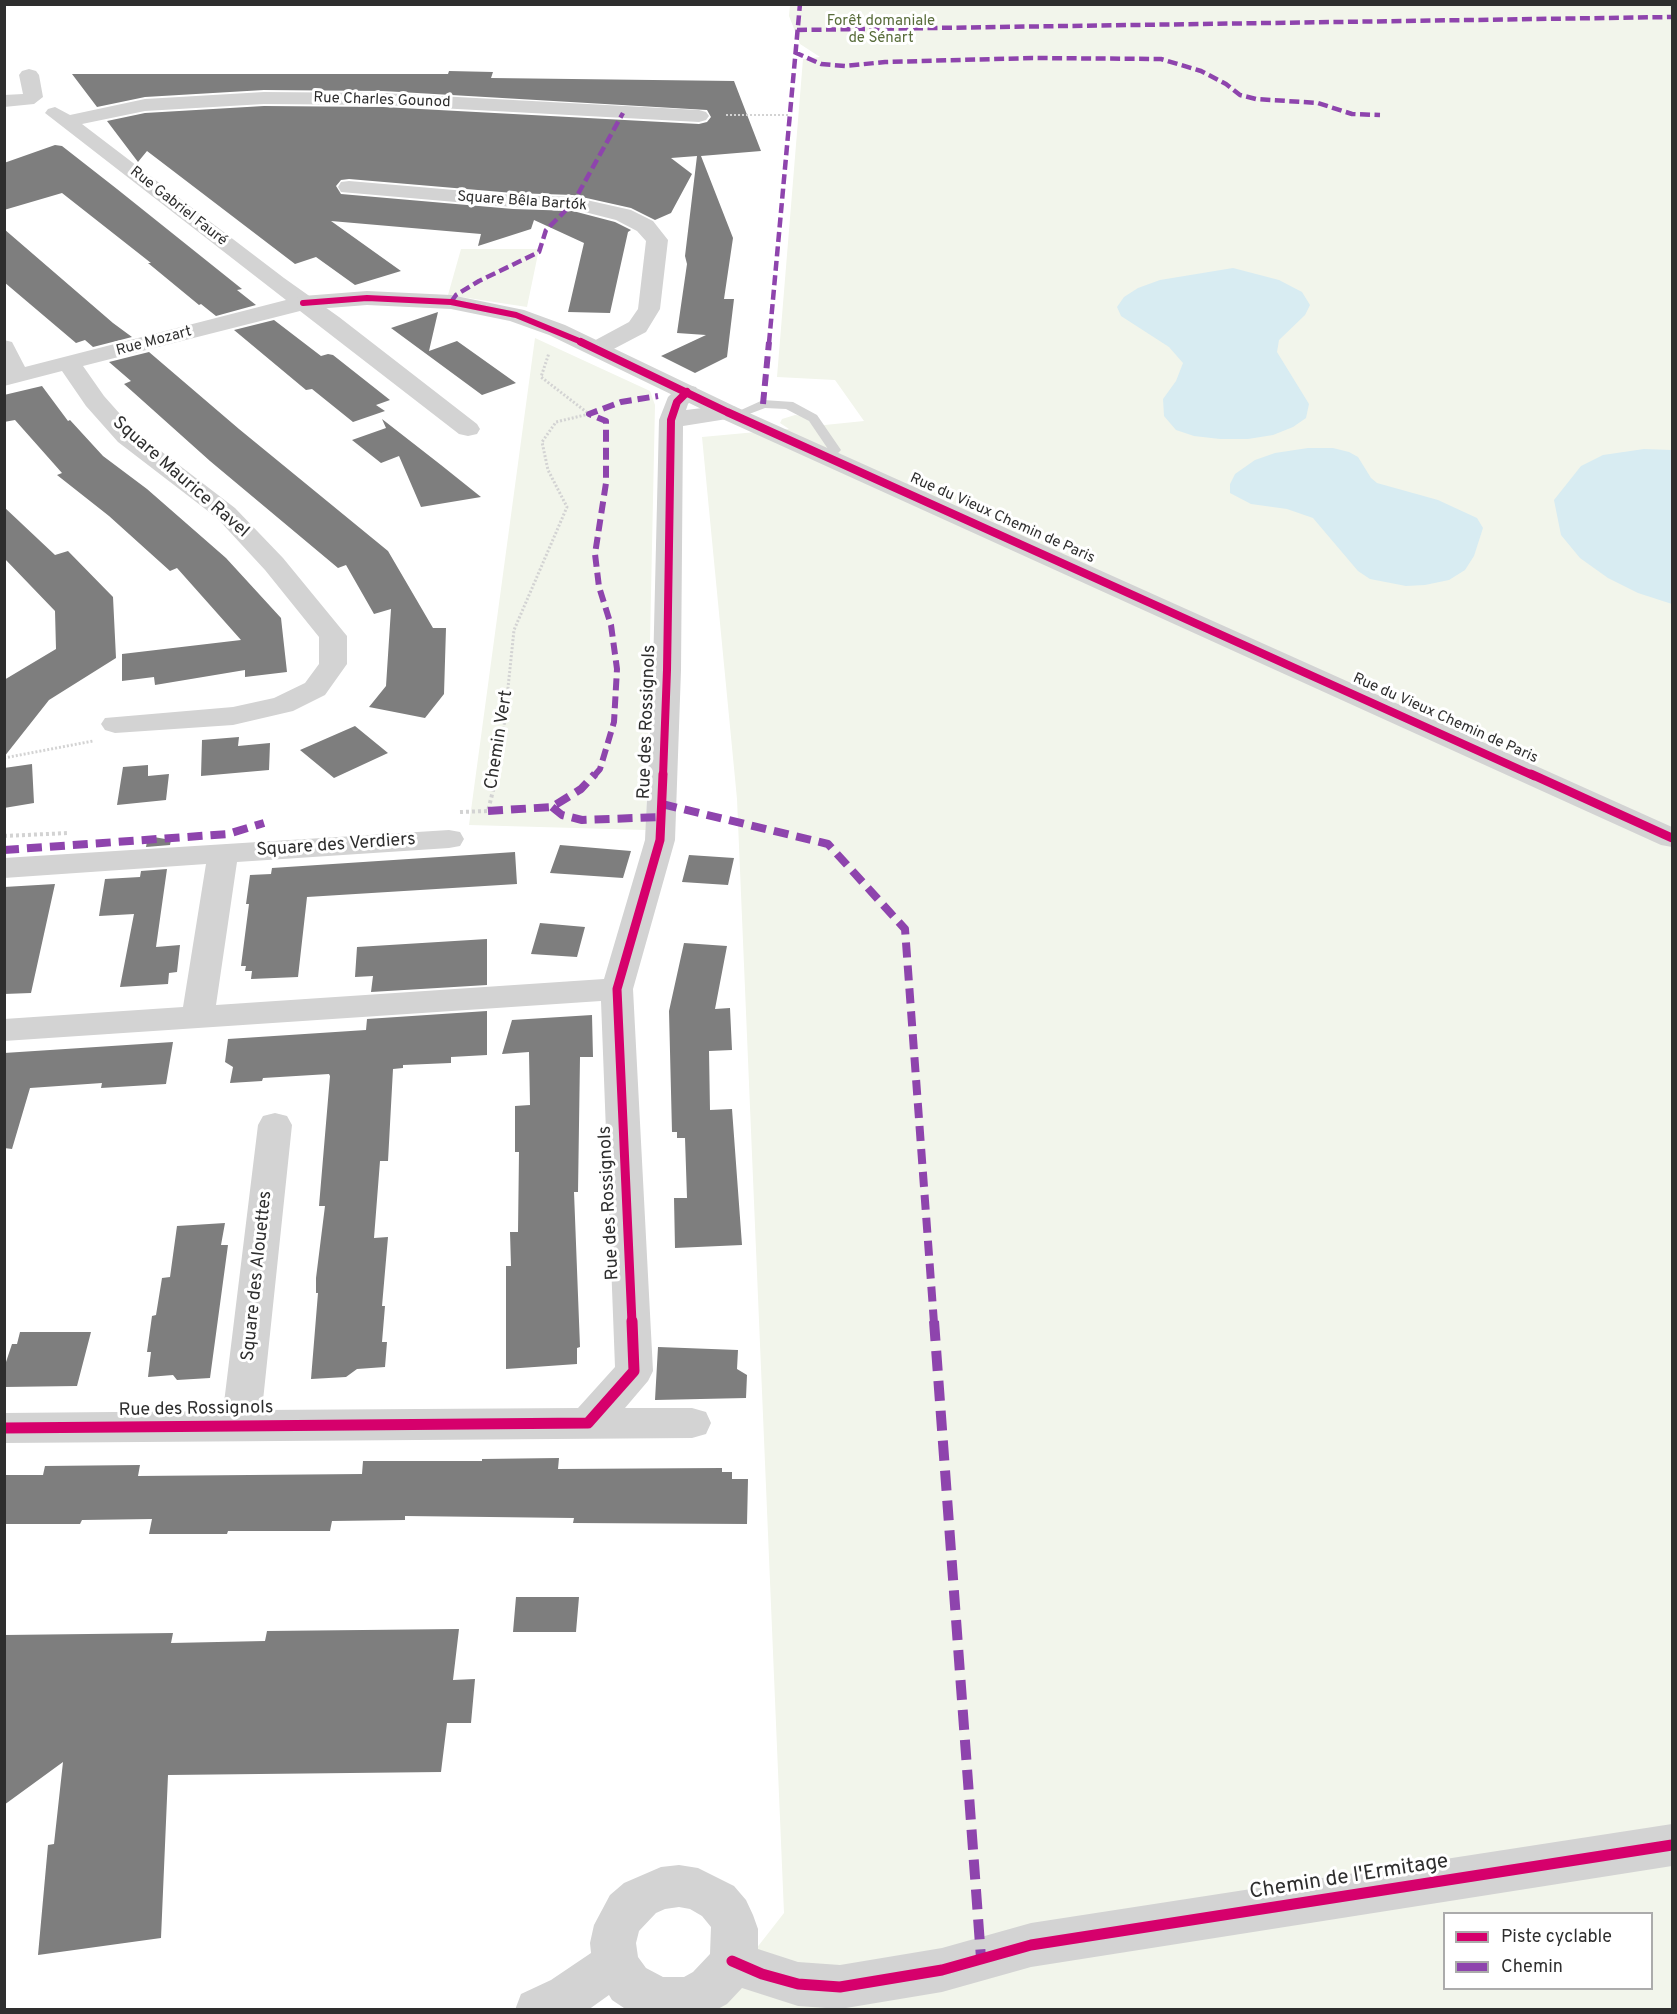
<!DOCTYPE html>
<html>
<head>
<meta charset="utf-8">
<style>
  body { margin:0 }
  #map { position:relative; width:1677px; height:2014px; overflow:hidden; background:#fff; font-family:Overpass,sans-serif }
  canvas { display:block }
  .frame { position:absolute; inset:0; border:6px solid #2e2e2e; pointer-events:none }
  .legend { position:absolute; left:1443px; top:1912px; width:210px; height:78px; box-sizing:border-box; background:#fff; border:2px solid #ababab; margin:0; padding:8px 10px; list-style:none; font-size:18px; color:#2e2e2e }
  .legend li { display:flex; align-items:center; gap:12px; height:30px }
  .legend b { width:30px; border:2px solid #ababab }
</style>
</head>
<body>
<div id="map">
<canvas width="1677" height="2014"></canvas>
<div class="frame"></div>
<ul class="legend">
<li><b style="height:8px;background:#d6006c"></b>Piste cyclable</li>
<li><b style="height:8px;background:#8e44ad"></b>Chemin</li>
</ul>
</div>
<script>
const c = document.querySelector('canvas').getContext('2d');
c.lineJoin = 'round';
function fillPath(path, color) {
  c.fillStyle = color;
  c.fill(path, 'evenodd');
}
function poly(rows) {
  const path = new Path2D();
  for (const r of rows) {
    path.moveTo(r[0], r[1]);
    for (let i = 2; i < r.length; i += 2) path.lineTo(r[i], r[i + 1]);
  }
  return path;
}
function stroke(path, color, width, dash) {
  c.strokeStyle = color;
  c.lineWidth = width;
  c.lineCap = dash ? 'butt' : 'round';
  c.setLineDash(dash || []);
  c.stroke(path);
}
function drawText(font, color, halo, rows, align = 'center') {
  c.font = font + ' Overpass,sans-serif';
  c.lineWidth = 6;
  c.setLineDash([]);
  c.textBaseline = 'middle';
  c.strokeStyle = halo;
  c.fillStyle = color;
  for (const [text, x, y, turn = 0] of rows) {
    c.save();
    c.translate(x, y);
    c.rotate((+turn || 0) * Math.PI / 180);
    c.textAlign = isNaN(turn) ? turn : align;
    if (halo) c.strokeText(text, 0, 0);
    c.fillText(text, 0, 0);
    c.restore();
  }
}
const green = poly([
  [790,5,1672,5,1672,2009,709,2009,784,1913,737,799,702,437,789,429,780,423,782,419,795,415,803,416,815,426,864,421,835,380,777,377,803,59,820,57,800,44,789,16],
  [1444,1914,1652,1914,1652,1988,1444,1988],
  [461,249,539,249,527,307,448,295],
  [535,338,650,391,655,405,646,830,469,825]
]);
const water = poly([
  [1233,268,1279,280,1302,292,1310,305,1305,315,1279,340,1277,352,1309,404,1306,418,1293,427,1273,435,1248,439,1220,439,1194,436,1176,430,1164,416,1163,399,1176,381,1183,363,1169,347,1121,316,1117,307,1124,297,1138,288,1160,280],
  [1308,448,1333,448,1349,452,1358,457,1371,478,1377,483,1438,500,1477,518,1483,528,1474,556,1465,570,1449,580,1425,585,1406,586,1370,579,1358,571,1313,518,1287,509,1251,504,1230,493,1230,484,1235,474,1255,460,1275,453],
  [1644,449,1672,450,1672,604,1638,593,1608,578,1580,558,1561,535,1554,500,1581,466,1603,455]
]);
const building = poly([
  [449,71,493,72,491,78,734,81,761,151,701,156,733,238,724,299,734,299,727,357,695,373,661,356,706,335,677,333,687,264,685,256,697,156,671,158,692,174,671,213,655,220,631,208,573,195,513,193,349,179,341,180,336,186,341,194,513,209,573,211,615,222,631,230,628,232,610,313,568,312,584,243,534,220,531,229,478,246,481,234,331,221,401,271,355,285,316,257,295,264,147,151,138,162,107,121,145,113,264,106,383,107,699,124,707,122,711,117,707,110,383,91,264,90,145,97,97,107,72,74,448,74],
  [55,145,62,146,117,189,242,289,237,290,256,305,216,316,201,304,199,305,148,263,151,263,62,193,4,210,4,163],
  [4,229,113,323,132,337,93,347,85,340,76,343,4,282],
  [438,312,429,351,457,341,516,383,482,395,391,328],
  [274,320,321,356,328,354,333,355,390,400,376,405,385,411,353,422,312,389,306,390,234,330],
  [149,352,239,429,388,551,433,628,446,628,444,694,425,718,369,707,386,686,391,609,374,614,346,565,338,568,210,461,124,384,131,381,109,362],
  [42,386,68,421,70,420,103,456,147,489,226,558,281,618,287,672,245,677,245,670,155,685,154,677,122,681,122,654,241,640,177,568,170,571,109,516,57,475,62,473,15,420,4,422,4,395],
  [382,419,441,465,481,497,421,507,399,456,381,463,352,440,386,428],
  [4,507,55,555,68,551,113,597,116,658,49,700,4,757,4,680,56,649,55,611,4,558],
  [355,726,388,753,334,778,300,750],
  [239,737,238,746,270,743,269,770,201,776,202,740],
  [32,764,34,803,4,808,4,768],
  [148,765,148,776,169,774,166,800,117,805,123,767],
  [148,836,171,840,170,845,146,847],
  [560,845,631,851,623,878,550,873],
  [515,852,517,884,307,897,298,977,251,979,252,971,245,971,246,966,241,966,249,904,246,904,250,875,271,874,272,868],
  [689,855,734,858,728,885,682,882],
  [167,869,156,947,180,945,177,972,169,973,168,984,120,987,134,914,99,916,105,879,140,877,141,871],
  [55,884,31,993,4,994,4,887],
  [540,923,585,927,577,957,531,954],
  [487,939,487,985,371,992,373,976,355,977,357,947],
  [684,943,727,946,715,1009,730,1008,732,1050,709,1051,710,1110,732,1109,742,1245,675,1248,674,1198,687,1198,685,1138,677,1138,677,1132,672,1132,669,1011],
  [487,1011,487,1055,451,1057,451,1063,403,1065,403,1068,393,1069,388,1161,380,1161,374,1238,388,1237,382,1306,385,1306,382,1342,387,1342,385,1367,357,1369,346,1377,311,1379,318,1293,316,1293,316,1278,325,1206,319,1206,330,1076,329,1074,263,1078,262,1081,230,1083,233,1067,225,1062,228,1039,366,1030,367,1019],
  [592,1015,593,1057,580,1057,578,1192,574,1192,580,1347,577,1348,577,1364,506,1369,506,1266,511,1266,510,1232,518,1232,519,1152,515,1152,515,1106,530,1105,529,1052,502,1054,512,1020],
  [173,1042,166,1084,101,1088,102,1083,30,1088,12,1149,4,1148,4,1053],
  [225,1223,221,1245,228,1245,210,1378,177,1380,173,1375,148,1377,151,1352,147,1352,152,1316,156,1315,162,1278,170,1277,177,1226],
  [20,1332,91,1332,77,1386,4,1387,4,1368,12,1344,17,1344],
  [658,1347,738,1350,737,1369,747,1375,746,1398,655,1400],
  [559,1458,558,1469,722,1468,722,1472,732,1472,732,1479,748,1479,747,1524,573,1523,574,1518,405,1516,405,1520,332,1521,330,1531,228,1531,227,1534,149,1534,152,1519,82,1520,80,1524,4,1524,4,1475,43,1475,45,1466,140,1465,138,1476,362,1474,363,1461,482,1461,482,1459],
  [516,1597,579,1597,576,1632,513,1632],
  [459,1629,453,1680,475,1679,471,1723,447,1723,441,1772,168,1775,161,1938,38,1955,48,1845,54,1844,63,1762,4,1805,4,1635,173,1633,171,1643,265,1641,267,1631]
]);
const pathFar2 = poly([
  [726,115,788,115]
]);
const pathFar1 = poly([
  [4,758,93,741],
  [496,776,501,755,514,630,567,507,548,470,542,442,556,422,589,414,541,377,549,353]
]);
const path = poly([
  [460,812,488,811,497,774],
  [4,836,69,833]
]);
const service = poly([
  [763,400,793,402,817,415,841,450,831,460,823,460,821,457,828,449,809,421,786,409,765,408,736,419,730,415,763,400]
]);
const minor = poly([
  [29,69,36,71,39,75,43,97,34,104,4,107,4,95,23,94,19,75,22,71,29,69],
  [264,92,383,93,699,110,706,112,709,116,706,120,699,122,383,105,264,104,145,111,82,124,284,278,339,317,477,424,480,429,477,434,468,436,459,434,300,311,83,366,104,396,136,432,235,508,283,558,347,636,347,664,325,695,293,711,233,725,115,733,105,730,101,724,105,718,233,707,274,698,305,683,319,664,319,637,265,570,217,518,118,442,86,406,62,371,4,386,4,340,12,342,25,367,286,300,45,113,48,109,55,107,70,115,145,99,264,92],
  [349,181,513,195,573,197,631,210,653,221,668,240,660,309,646,332,606,353,598,355,590,353,586,348,590,343,629,322,638,309,646,241,637,231,616,220,573,209,513,207,341,192,338,187,341,182,349,181],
  [687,385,696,387,699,392,688,404,686,410,727,405,736,407,739,412,736,417,727,419,683,426,681,670,675,840,633,989,653,1371,648,1381,625,1408,692,1408,706,1412,711,1423,706,1434,692,1438,4,1443,4,1413,223,1411,258,1125,263,1116,275,1113,287,1116,292,1125,262,1410,578,1408,615,1367,601,1001,4,1041,4,1019,183,1007,206,864,4,878,4,858,449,830,460,832,464,839,460,846,449,848,237,862,216,1005,604,979,645,840,653,670,659,420,668,397,678,387,687,385],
  [1672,1824,1672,1866,1031,1967,942,1992,840,2009,798,2006,742,1988,727,2004,716,2010,627,2010,612,2000,609,1995,588,2010,515,2010,521,1994,551,1980,591,1953,590,1943,594,1925,610,1895,624,1883,661,1867,679,1865,698,1868,734,1886,746,1900,753,1915,758,1929,758,1949,798,1962,840,1965,942,1948,1031,1923,1672,1824],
  [679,1907,690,1909,702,1916,711,1927,710,1954,693,1972,684,1977,663,1977,646,1968,638,1957,636,1943,639,1931,656,1913,665,1909,679,1907]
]);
const tertiary = poly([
  [367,291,451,295,524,310,565,325,736,407,1672,827,1672,847,1661,845,718,417,549,335,510,321,451,309,367,305,303,310,295,308,292,303,295,298,303,296,367,291]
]);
const quietFar3 = poly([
  [797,30,1672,17],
  [794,52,821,64,845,66,885,62,1033,58,1161,59,1201,71,1226,84,1240,95,1256,99,1318,103,1352,114,1380,115],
  [451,302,456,295,479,281,539,252,546,230,573,203,623,113],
  [769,343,800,4]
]);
const quietFar2 = poly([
  [763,404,769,342],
  [594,776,600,769,614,722,617,669,611,625,599,587,595,554,606,483,606,421,589,414,621,402,658,396]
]);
const quietFar1 = poly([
  [662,804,828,844,905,929,934,1323],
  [552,807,562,815,582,820,661,817],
  [488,811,552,807,581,789,595,774],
  [4,850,228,834,264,823]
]);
const quiet = poly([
  [934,1321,981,1958]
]);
const cyclewayFar3 = poly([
  [303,303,367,298,451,302,516,315,584,343]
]);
const cyclewayFar2 = poly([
  [581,342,727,412,1534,776],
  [663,776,667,670,671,420,677,402,687,392]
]);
const cyclewayFar1 = poly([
  [1531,774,1672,838],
  [632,1323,617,989,660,840,663,774]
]);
const cycleway = poly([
  [4,1428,588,1423,634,1371,632,1321],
  [732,1961,762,1974,798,1984,840,1987,942,1970,1031,1945,1672,1845]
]);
const farParknames = [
  ["Forêt domaniale",881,22],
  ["de Sénart",881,39]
];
const farStreetnames = [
  ["Rue Charles Gounod",382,101,2],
  ["Square Bêla Bartók",522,202,4],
  ["Rue Gabriel Fauré",178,207,38],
  ["Rue Mozart",154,342,-15],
  ["Rue du Vieux Chemin de Paris",1002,519,24],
  ["Rue du Vieux Chemin de Paris",1445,719,24]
];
const streetNames = [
  ["Square Maurice Ravel",180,478,41],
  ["Rue des Rossignols",648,722,-88],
  ["Chemin Vert",500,740,-81],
  ["Square des Verdiers",336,846,-4],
  ["Rue des Rossignols",610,1203,-93],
  ["Square des Alouettes",258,1276,-84],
  ["Rue des Rossignols",196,1410,-1]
];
const nearStreetnames = [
  ["Chemin de l'Ermitage",1349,1878,-9]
];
fillPath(green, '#f2f5eb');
fillPath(water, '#d8ecf2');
fillPath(building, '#7e7e7e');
stroke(pathFar2, '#d3d3d3', 2, [2, 2]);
stroke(pathFar1, '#d3d3d3', 3, [2, 2]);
stroke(path, '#d3d3d3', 4, [3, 3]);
fillPath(service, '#d3d3d3');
fillPath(minor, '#d3d3d3');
fillPath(tertiary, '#d3d3d3');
stroke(quietFar3, '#8e44ad', 4.5, [10, 4.5]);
stroke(quietFar2, '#8e44ad', 6, [12, 6]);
stroke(quietFar1, '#8e44ad', 8, [15, 8]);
stroke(quiet, '#8e44ad', 10, [20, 10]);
stroke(cyclewayFar3, '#d6006c', 6);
stroke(cyclewayFar2, '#d6006c', 8);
stroke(cyclewayFar1, '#d6006c', 9);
stroke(cycleway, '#d6006c', 11);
drawText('15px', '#586c3a', '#fff', farParknames);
drawText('15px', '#2e2e2e', '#fff', farStreetnames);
drawText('18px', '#2e2e2e', '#fff', streetNames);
drawText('21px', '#2e2e2e', '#fff', nearStreetnames);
</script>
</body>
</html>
